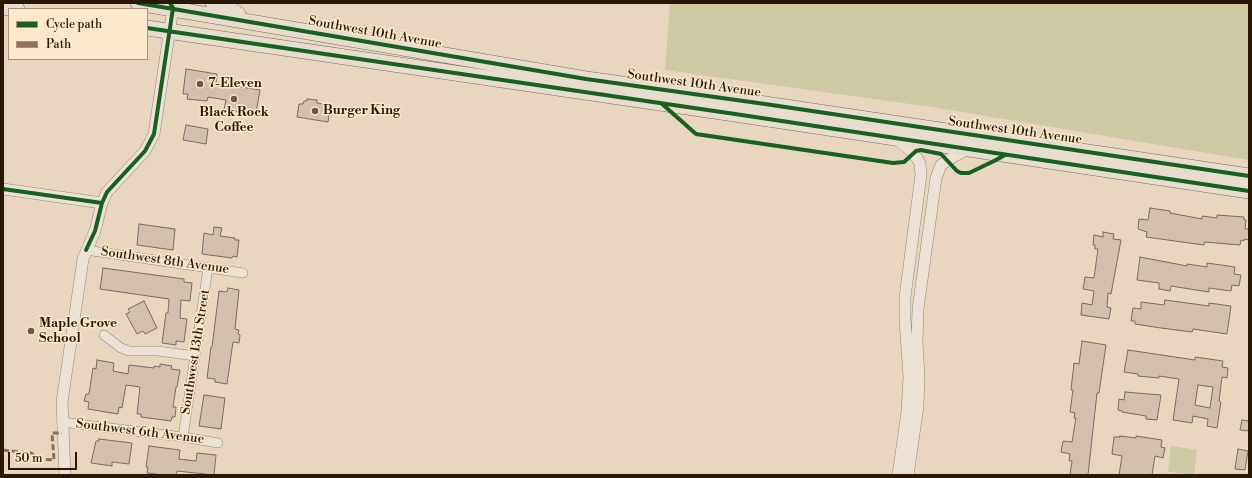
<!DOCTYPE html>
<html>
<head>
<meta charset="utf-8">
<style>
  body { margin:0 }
  #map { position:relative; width:1252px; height:478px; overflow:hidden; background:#e8d6be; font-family:"Libre Bodoni",serif }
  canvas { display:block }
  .frame { position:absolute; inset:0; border:4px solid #271906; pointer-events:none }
  .legend { position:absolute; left:8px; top:8px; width:140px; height:52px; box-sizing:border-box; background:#fbe7c9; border:1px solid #a6957b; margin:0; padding:5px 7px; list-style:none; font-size:12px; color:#271906 }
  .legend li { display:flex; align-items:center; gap:8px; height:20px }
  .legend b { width:20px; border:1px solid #a6957b }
  .scale { position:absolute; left:8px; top:452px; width:69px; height:18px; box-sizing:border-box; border:2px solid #271906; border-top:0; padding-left:5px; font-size:12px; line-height:14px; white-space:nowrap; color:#271906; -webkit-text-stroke:3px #fbe7c9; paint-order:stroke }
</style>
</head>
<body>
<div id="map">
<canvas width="1252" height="478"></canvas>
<div class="frame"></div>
<ul class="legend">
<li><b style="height:5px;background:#1b5e20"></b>Cycle path</li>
<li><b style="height:5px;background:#8d6e63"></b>Path</li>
</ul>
<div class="scale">50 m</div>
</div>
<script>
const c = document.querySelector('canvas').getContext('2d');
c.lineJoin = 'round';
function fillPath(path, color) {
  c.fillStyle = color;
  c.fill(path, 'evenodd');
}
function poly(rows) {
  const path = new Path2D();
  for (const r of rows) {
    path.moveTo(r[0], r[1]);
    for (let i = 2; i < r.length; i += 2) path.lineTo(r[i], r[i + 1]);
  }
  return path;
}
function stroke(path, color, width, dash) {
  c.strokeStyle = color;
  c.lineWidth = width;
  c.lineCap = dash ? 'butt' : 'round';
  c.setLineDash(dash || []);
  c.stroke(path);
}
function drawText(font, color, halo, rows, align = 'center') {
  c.font = font + ' "Libre Bodoni",serif';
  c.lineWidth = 3;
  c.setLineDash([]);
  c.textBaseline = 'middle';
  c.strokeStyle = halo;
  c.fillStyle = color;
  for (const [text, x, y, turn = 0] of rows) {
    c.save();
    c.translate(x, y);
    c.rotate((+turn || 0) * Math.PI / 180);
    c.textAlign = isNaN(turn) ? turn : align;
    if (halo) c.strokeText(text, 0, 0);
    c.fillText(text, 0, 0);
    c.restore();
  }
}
const green = poly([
  [670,3,1249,3,1249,160,932,107,665,70],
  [1171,446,1197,450,1194,475,1168,472]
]);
const building = poly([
  [186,69,217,74,216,83,260,90,256,113,241,110,240,112,224,110,226,100,208,97,207,101,187,99,188,94,183,94,186,69],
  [307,99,317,100,317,103,333,106,332,115,329,114,328,122,297,117,299,104,303,104,304,101,307,101,307,99],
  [186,125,208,129,206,144,183,140,186,125],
  [1150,208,1170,211,1170,213,1202,219,1202,216,1217,218,1217,215,1244,217,1244,220,1246,220,1245,229,1249,229,1249,240,1244,239,1244,241,1241,240,1240,245,1205,242,1204,245,1146,237,1147,232,1138,229,1139,219,1148,220,1150,208],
  [139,224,175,229,173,250,137,245,139,224],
  [214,227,222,228,220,236,235,238,235,240,239,240,237,257,233,256,232,258,202,254,204,233,213,235,214,227],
  [1103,232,1114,234,1113,239,1121,240,1111,294,1108,293,1107,307,1111,308,1109,319,1081,315,1082,303,1092,305,1094,291,1083,289,1085,277,1094,278,1098,249,1095,249,1095,245,1093,245,1094,235,1103,237,1103,232],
  [1140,257,1187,266,1187,264,1207,267,1207,263,1235,267,1234,274,1241,275,1239,286,1232,285,1231,291,1209,288,1209,292,1171,286,1170,291,1159,289,1159,283,1137,280,1140,257],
  [103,268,184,279,184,282,192,283,190,301,181,300,180,318,187,319,184,342,176,341,176,345,162,343,166,313,168,313,169,299,100,289,103,268],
  [228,288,239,290,235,329,239,330,238,334,240,335,239,343,233,342,227,384,215,382,215,379,207,378,211,347,212,347,219,291,227,292,228,288],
  [1165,300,1209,306,1209,303,1231,306,1227,334,1193,329,1192,332,1161,328,1135,324,1135,321,1131,321,1133,308,1141,309,1141,302,1164,305,1165,300],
  [144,301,157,328,145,334,143,331,137,334,126,314,130,312,128,309,144,301],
  [1082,341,1106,345,1099,393,1097,393,1088,475,1070,475,1072,461,1069,461,1070,454,1061,452,1063,441,1072,442,1076,418,1074,418,1075,413,1070,412,1073,390,1071,390,1074,363,1079,364,1082,341],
  [1128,350,1195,360,1195,357,1223,361,1222,367,1228,368,1227,378,1222,377,1219,401,1221,402,1217,428,1207,426,1208,419,1193,416,1192,423,1173,420,1179,379,1159,376,1159,378,1138,376,1138,374,1124,372,1128,350],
  [1198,385,1213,387,1210,408,1195,405,1198,385],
  [97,360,114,363,113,371,128,374,129,365,154,368,154,366,160,367,160,364,172,366,171,369,180,370,177,387,176,387,173,407,176,407,175,417,172,417,171,421,141,417,141,414,137,414,140,387,126,385,122,408,119,407,118,414,88,409,89,402,84,401,86,394,89,394,93,368,96,369,97,360],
  [1125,392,1161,395,1157,420,1146,419,1146,416,1122,412,1122,411,1118,410,1119,399,1124,400,1125,392],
  [204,395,225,398,221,429,199,426,204,395],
  [1242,420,1249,421,1249,431,1240,430,1242,420],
  [1120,436,1136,438,1136,436,1162,440,1161,447,1165,448,1163,458,1155,456,1152,475,1119,475,1122,456,1112,454,1114,437,1120,437,1120,436],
  [99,439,132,443,129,464,112,462,112,466,91,463,96,441,99,441,99,439],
  [149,446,180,450,179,459,196,461,197,453,216,455,214,475,177,471,176,475,163,475,147,473,148,467,146,467,149,446],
  [1238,449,1248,451,1245,470,1235,469,1238,449]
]);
const minor = poly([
  [86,250,243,273],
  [104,335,121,348,129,351,158,351,195,356],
  [62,422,183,437,218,443],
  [183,437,208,268]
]);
const tertiary = poly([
  [894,138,909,149,917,158,920,164,921,175,905,297,905,319,909,377,907,412,898,475],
  [3,189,102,203],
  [65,475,62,402,83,259,95,231,102,203,107,192,145,151,154,134,173,8,170,3],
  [908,475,918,406,919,376,917,342,918,309,936,178,941,165,953,157,968,149]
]);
const trunk = poly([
  [138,3,586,79,765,104,1249,176],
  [213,3,228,8,238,14],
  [3,7,17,9],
  [147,28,735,114,1249,191]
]);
const quiet = poly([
  [3,450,31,453,39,459,54,460,52,433,62,433]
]);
const cycleway = poly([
  [138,3,586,79,765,104,1249,176],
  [147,28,735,114,1249,191],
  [661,103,696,134,893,163,904,162,916,151,921,150,941,154,957,171,961,173,969,173,994,161,1005,155],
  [3,189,102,203],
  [86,250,95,231,102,203,107,192,145,151,154,134,173,8,170,3]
]);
const markers = [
  [200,84,4,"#6b5b46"],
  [234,99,4,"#6b5b46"],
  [315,111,4,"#6b5b46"],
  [31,331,4,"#6b5b46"]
];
const streetNames = [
  ["Southwest 10th Avenue",375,33,10],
  ["Southwest 10th Avenue",694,84,8],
  ["Southwest 10th Avenue",1015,131,8],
  ["Southwest 8th Avenue",165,261,8],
  ["Southwest 13th Street",196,352,-81],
  ["Southwest 6th Avenue",140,432,7]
];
const poiNames = [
  ["7-Eleven",208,84],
  ["Burger King",323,111],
  ["Black Rock",234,113,"center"],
  ["Coffee",234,128,"center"],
  ["Maple Grove",39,324],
  ["School",39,339]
];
fillPath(green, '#cecaa3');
fillPath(building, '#d3bfad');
stroke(building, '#786d5f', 1);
stroke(minor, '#938778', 10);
stroke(tertiary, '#938778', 12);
stroke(trunk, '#786d5f', 16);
stroke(minor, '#ebe2d5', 9);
stroke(tertiary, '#ebe2d5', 11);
stroke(trunk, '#e6ddce', 15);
stroke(quiet, '#8d6e63', 3, [6, 3]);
stroke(cycleway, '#1b5e20', 4);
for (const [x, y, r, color] of markers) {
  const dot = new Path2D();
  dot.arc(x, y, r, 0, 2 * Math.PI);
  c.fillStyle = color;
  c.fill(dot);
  stroke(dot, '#fbe7c9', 1.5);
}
drawText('13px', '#271906', '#fbe7c9', streetNames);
drawText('bold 13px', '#271906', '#fbe7c9', poiNames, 'left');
</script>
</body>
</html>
